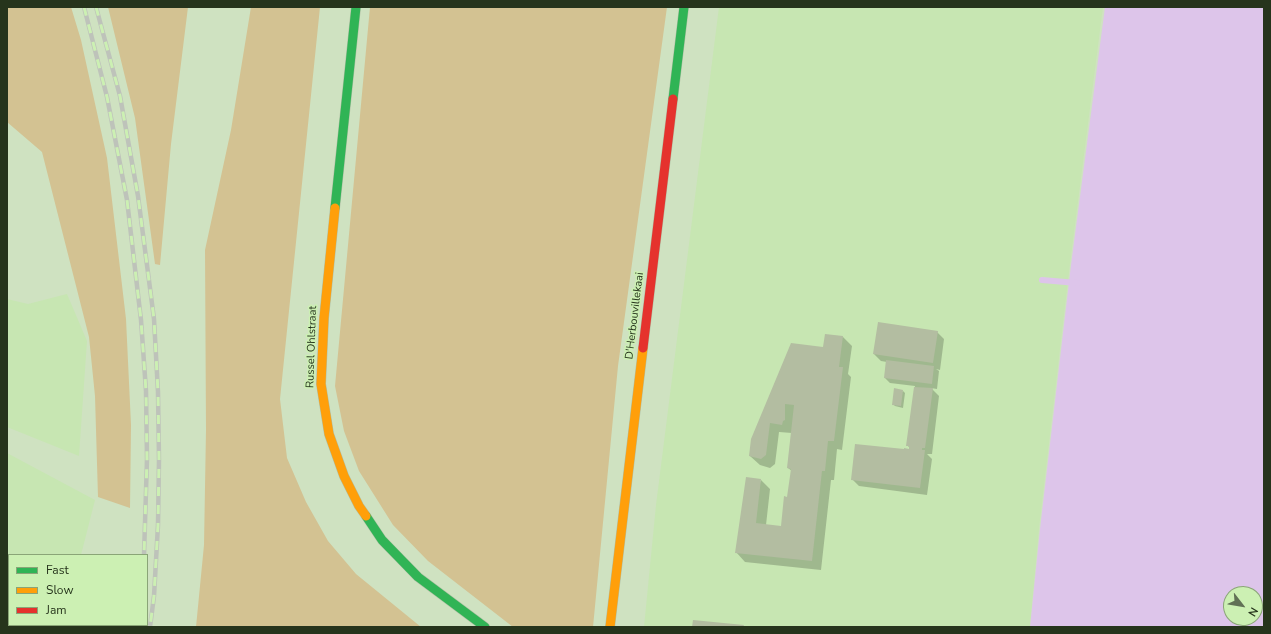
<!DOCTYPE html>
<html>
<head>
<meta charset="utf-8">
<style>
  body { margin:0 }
  #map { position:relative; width:1271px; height:634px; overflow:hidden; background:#cfe2c1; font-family:"Nunito Sans",sans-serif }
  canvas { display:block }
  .frame { position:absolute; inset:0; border:8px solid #26341c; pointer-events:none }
  .legend { position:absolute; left:8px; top:554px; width:140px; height:72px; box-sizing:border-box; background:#ccf0b3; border:1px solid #8aa577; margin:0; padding:5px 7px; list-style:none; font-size:12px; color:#26341c }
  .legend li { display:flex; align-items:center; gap:8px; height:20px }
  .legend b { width:20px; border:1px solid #8aa577 }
  .north { position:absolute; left:1223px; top:586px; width:40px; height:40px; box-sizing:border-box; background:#ccf0b3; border:1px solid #8aa577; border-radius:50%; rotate:121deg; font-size:11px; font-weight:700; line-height:16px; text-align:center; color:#26341c }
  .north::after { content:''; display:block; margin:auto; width:14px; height:18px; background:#617156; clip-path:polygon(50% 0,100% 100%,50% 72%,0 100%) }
</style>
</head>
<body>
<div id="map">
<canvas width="1271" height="634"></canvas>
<div class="frame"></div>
<ul class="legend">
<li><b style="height:5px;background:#30b455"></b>Fast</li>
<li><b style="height:5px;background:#ff9f0a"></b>Slow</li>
<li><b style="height:5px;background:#e5322d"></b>Jam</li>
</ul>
<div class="north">N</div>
</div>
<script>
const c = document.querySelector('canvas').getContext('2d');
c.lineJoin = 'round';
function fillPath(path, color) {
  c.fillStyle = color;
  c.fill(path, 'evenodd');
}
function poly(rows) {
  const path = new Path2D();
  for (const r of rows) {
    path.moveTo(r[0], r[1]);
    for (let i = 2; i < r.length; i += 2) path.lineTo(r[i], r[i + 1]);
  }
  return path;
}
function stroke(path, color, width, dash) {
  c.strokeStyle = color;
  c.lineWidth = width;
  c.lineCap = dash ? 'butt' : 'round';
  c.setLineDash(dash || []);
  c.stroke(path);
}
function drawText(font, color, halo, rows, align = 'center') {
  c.font = font + ' "Nunito Sans",sans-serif';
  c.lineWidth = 3;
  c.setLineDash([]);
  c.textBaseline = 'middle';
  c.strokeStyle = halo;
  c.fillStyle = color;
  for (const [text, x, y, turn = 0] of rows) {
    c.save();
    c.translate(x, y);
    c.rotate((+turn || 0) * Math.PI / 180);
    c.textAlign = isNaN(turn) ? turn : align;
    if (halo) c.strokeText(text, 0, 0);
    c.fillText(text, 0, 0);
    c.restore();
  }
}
const built = poly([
  [719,7,1103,7,1070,264,1039,529,1030,627,644,627,656,505],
  [67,294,87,341,79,456,7,427,7,299,28,304],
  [7,453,95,500,81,555,9,555,9,625,54,625,53,627,7,627]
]);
const green = poly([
  [7,7,71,7,81,40,107,158,126,319,131,425,130,508,98,497,95,396,89,337,42,152,7,122],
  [108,7,188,7,171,144,160,265,155,264,135,118],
  [251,7,320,7,280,399,287,458,306,502,328,541,356,574,421,627,196,627,204,545,206,430,205,250,231,130],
  [370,7,667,7,618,366,593,627,513,627,428,561,393,525,359,471,344,431,335,386]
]);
const water = poly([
  [1105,7,1264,7,1264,627,1030,627,1040,529,1071,265],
  [1231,594,1255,594,1255,618,1231,618]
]);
const shadow = poly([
  [937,332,944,339,940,370,936,369,939,371,937,389,931,388,939,396,932,454,927,454,932,459,927,495,859,486,852,479,910,450,910,448,907,445,915,386,890,383,885,378,887,362,881,361,874,354],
  [843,337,852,346,848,374,851,377,842,450,837,449,834,480,831,480,821,570,745,562,736,552,761,480,770,489,766,525,782,527,788,498,792,471,788,468,792,433,779,432,775,464,770,468,760,465,750,456,752,439,824,348],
  [903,391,905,393,903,408,895,406,893,404]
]);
const stream = poly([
  [1042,280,1077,283]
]);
const building = poly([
  [878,322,938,331,933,363,873,354],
  [825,334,843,336,839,367,843,367,834,441,828,441,825,471,822,471,812,561,735,553,746,477,761,479,756,523,781,526,784,496,787,497,791,469,787,468,794,405,785,404,785,420,783,421,782,425,770,423,766,455,761,459,749,456,751,439,791,343,823,347],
  [886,360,934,366,932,384,884,378],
  [914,387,933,388,925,448,922,448,922,450,925,450,920,488,851,480,855,444,904,449,904,448,909,449,909,446,906,446],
  [894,388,903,390,901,406,892,405],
  [693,620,744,625,743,627,692,627]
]);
const fast = poly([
  [673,99,684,7],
  [335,208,356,7],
  [366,516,382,540,418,577,485,627]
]);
const slow = poly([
  [335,208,324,318,321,384,329,434,344,476,359,506,366,516],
  [610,627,643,348]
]);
const jam = poly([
  [643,348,673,99]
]);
const rail = poly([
  [84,7,107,97,127,200,141,320,146,391,147,459,144,555],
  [96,7,120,96,138,196,154,319,158,392,159,460,158,525,154,596,150,627],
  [138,627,138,625]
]);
const streetNames = [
  ["D'Herbouvillekaai",635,316,-83],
  ["Russel Ohlstraat",312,347,-88]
];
fillPath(built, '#c7e6b2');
fillPath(green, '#d3c292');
fillPath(water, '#ddc5ea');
fillPath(shadow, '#0003');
stroke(stream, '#ddc5ea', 6);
fillPath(building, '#b3bda1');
stroke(fast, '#b0bfa4', 10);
stroke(slow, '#b0bfa4', 10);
stroke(jam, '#b0bfa4', 10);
stroke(fast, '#30b455', 9);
stroke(slow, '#ff9f0a', 9);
stroke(jam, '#e5322d', 9);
stroke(rail, '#bec3ba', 4.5);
stroke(rail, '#ccf0b3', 3, [9]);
drawText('11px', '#26341c', '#ccf0b3', streetNames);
</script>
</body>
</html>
